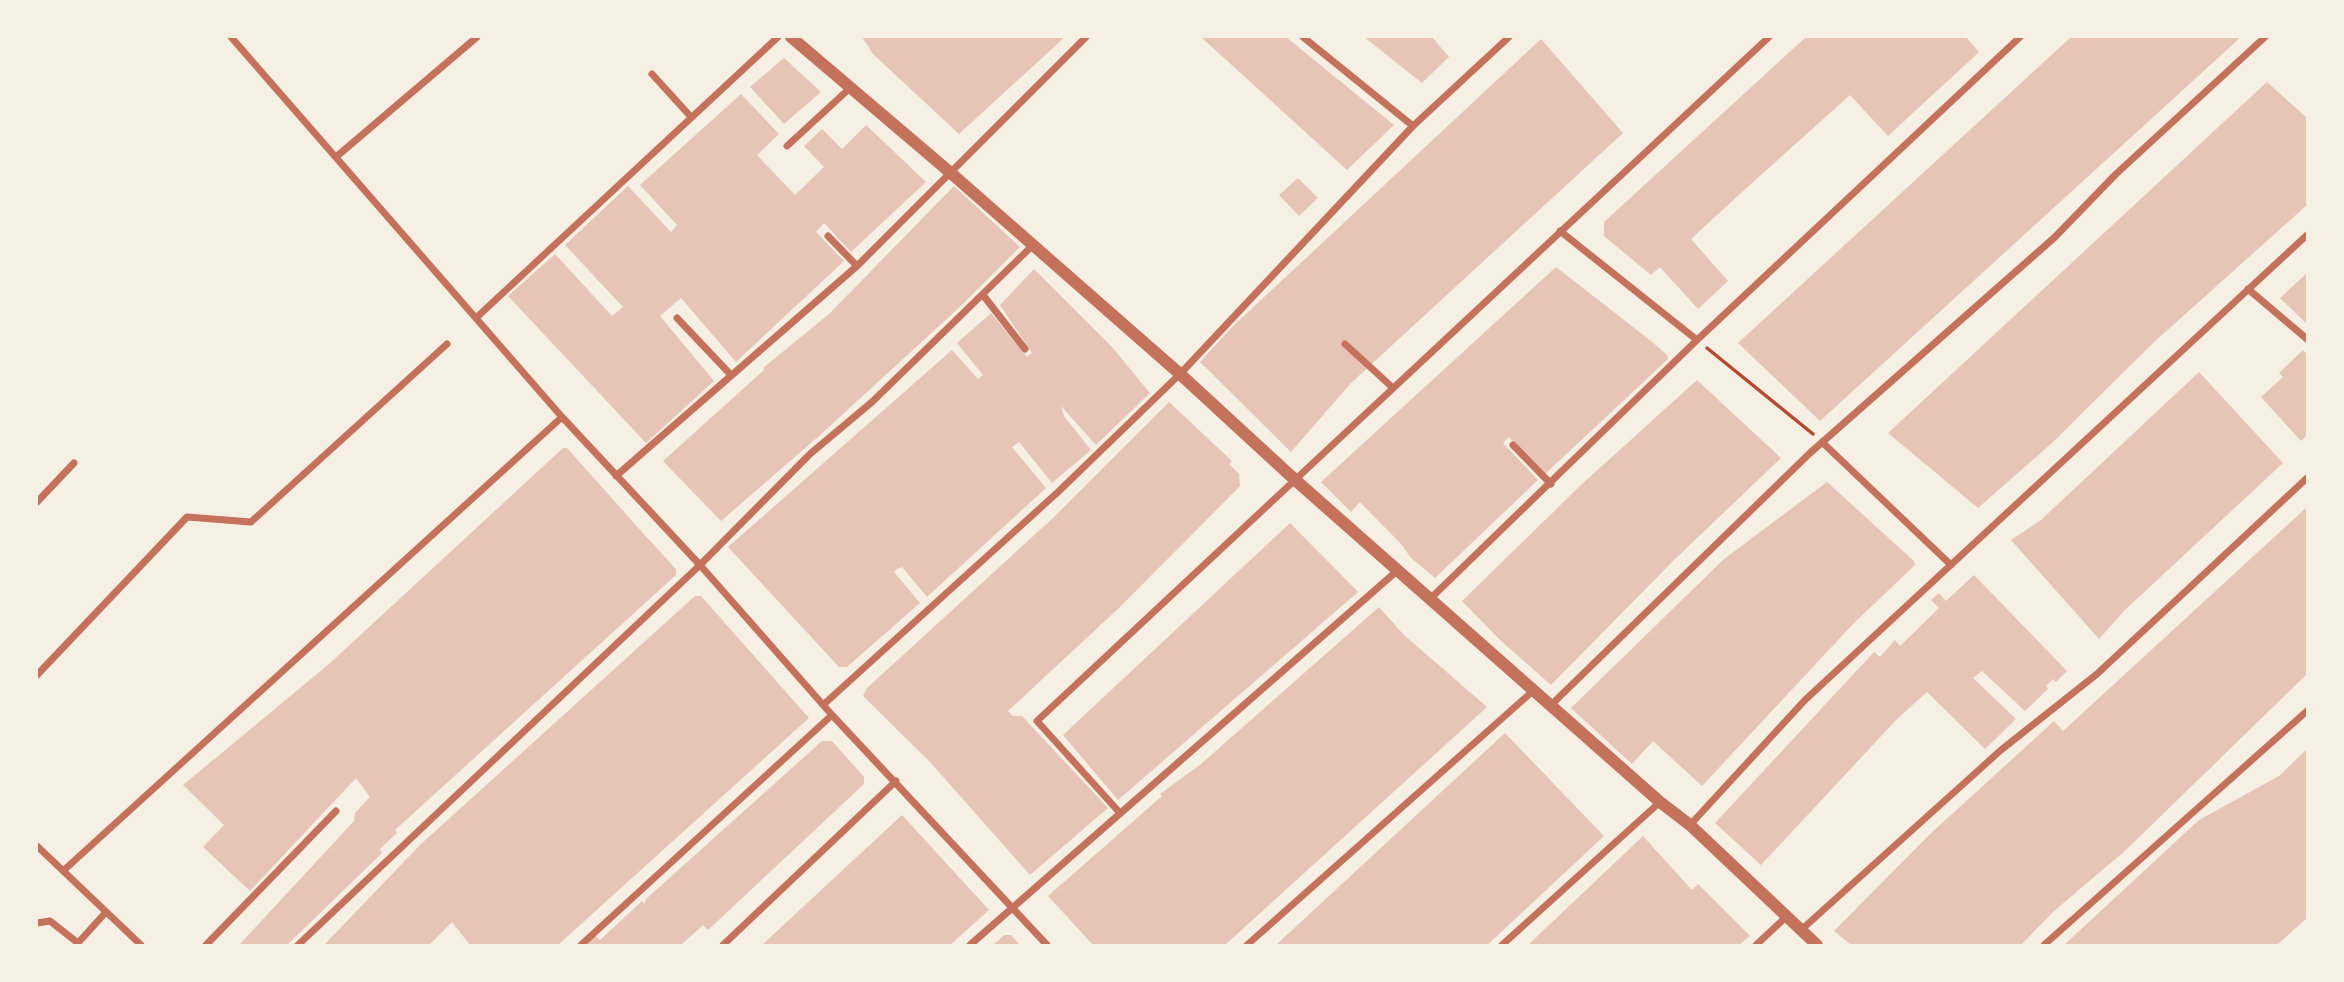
<!DOCTYPE html>
<html>
<head>
<meta charset="utf-8">
<style>
  body { margin:0 }
  #map { position:relative; width:2344px; height:982px; overflow:hidden; background:#f6efe4; font-family:"Playfair Display",serif }
  canvas { display:block }
  .frame { position:absolute; inset:0; border:38px solid #f6efe4; pointer-events:none }
</style>
</head>
<body>
<div id="map">
<canvas width="2344" height="982"></canvas>
<div class="frame"></div>
</div>
<script>
const c = document.querySelector('canvas').getContext('2d');
c.lineJoin = 'round';
function fillPath(path, color) {
  c.fillStyle = color;
  c.fill(path, 'evenodd');
}
function poly(rows) {
  const path = new Path2D();
  for (const r of rows) {
    path.moveTo(r[0], r[1]);
    for (let i = 2; i < r.length; i += 2) path.lineTo(r[i], r[i + 1]);
  }
  return path;
}
function stroke(path, color, width, dash) {
  c.strokeStyle = color;
  c.lineWidth = width;
  c.lineCap = dash ? 'butt' : 'round';
  c.setLineDash(dash || []);
  c.stroke(path);
}
const building = poly([
  [862,37,1065,37,959,134,873,54],
  [1201,37,1286,37,1394,125,1347,170],
  [1364,37,1432,37,1449,57,1422,83],
  [1806,37,1966,37,1979,52,1888,136,1850,95,1742,192,1691,239,1728,281,1698,309,1660,267,1651,275,1604,236,1604,222],
  [2071,37,2241,37,1820,421,1738,343],
  [1541,39,1623,133,1351,383,1291,452,1200,362,1231,328],
  [784,58,821,92,784,124,750,87],
  [2267,82,2307,118,2307,205,2153,343,2052,443,1978,508,1888,433],
  [741,94,779,134,757,155,795,195,824,167,804,146,822,129,842,149,866,125,926,182,851,252,824,223,816,232,844,261,736,362,681,298,660,316,714,381,646,443,508,296,555,254,612,316,623,307,565,245,628,186,671,232,677,225,640,185],
  [1298,178,1318,198,1299,216,1279,195],
  [954,186,1020,247,963,304,819,436,721,521,663,461,764,370,763,368,829,314],
  [1556,267,1651,341,1667,355,1668,359,1544,475,1509,437,1503,443,1538,480,1435,578,1411,558,1402,545,1360,502,1351,512,1321,482],
  [1034,269,1112,347,1150,393,1096,445,1061,406,1064,416,1091,450,1052,483,1019,442,1012,447,1046,488,927,597,902,567,897,569,894,572,920,603,847,667,839,667,728,547,952,350,978,379,983,375,957,343,991,313,1027,357,1032,353,1000,305],
  [2307,273,2307,324,2280,298],
  [2303,350,2307,354,2307,435,2301,441,2261,397,2283,377,2279,373],
  [2199,372,2283,463,2125,610,2099,639,2011,540,2041,520],
  [1697,380,1781,458,1674,560,1551,685,1500,640,1462,601,1581,485],
  [1169,402,1232,461,1229,464,1239,474,1240,486,1119,608,1008,711,1013,716,1022,716,1108,808,1030,875,930,762,863,696,867,688,1053,518],
  [563,448,567,448,642,532,676,569,676,575,395,830,397,833,380,849,382,853,287,945,239,945,354,821,355,813,370,797,356,778,250,891,203,847,224,825,183,785,329,664],
  [1827,482,1914,561,1915,565,1853,624,1702,786,1653,741,1632,764,1571,708,1724,559],
  [2307,507,2307,674,2127,849,2053,912,2021,945,1851,945,1834,931,1929,835,2054,721,2063,731],
  [1290,523,1358,592,1118,800,1063,735],
  [1974,575,2067,671,2056,682,2053,679,2046,686,2048,689,2025,711,1982,671,1973,678,2016,719,1985,749,1927,692,1898,718,1761,865,1715,823,1874,652,1880,657,1895,640,1900,646,1939,608,1931,600,1939,593,1946,601],
  [695,596,701,596,809,718,558,945,470,945,452,922,429,945,324,945,421,844],
  [1379,607,1404,635,1487,707,1225,945,1093,945,1048,896,1162,796,1160,794,1201,764],
  [1505,733,1604,836,1497,936,1487,945,1276,945],
  [822,741,832,741,864,777,864,784,708,930,703,925,681,945,582,945,594,934,600,940,642,901,645,904,646,899],
  [2307,749,2307,918,2277,945,2064,945,2199,820,2279,776],
  [902,815,989,910,950,945,762,945],
  [1643,836,1692,890,1698,884,1750,936,1739,945,1528,945],
  [1004,935,1011,935,1020,945,993,945]
]);
const path = poly([
  [1707,348,1813,434]
]);
const minor = poly([
  [231,37,562,417,700,565,832,715,1047,945],
  [1303,37,1413,126],
  [652,74,691,117],
  [787,146,850,88],
  [336,157,477,37],
  [1560,231,1697,340],
  [828,236,857,266],
  [2248,289,2307,339],
  [983,295,1025,349],
  [476,318,778,37],
  [677,318,731,375],
  [1345,344,1392,387],
  [1822,442,1951,565],
  [1513,445,1551,484],
  [616,476,857,266,1086,37],
  [37,502,74,463],
  [1431,598,1697,340,2020,37],
  [37,675,187,517,251,522,447,344],
  [823,705,1058,492,1180,374,1413,126,1509,37],
  [1551,705,1810,453,2055,237,2116,174,2265,37],
  [1120,813,1037,721,1769,37],
  [1690,825,1805,700,2307,235],
  [37,846,141,945],
  [63,871,562,417],
  [37,923,50,921,78,943,106,912],
  [1800,931,2001,750,2097,674,2307,478],
  [206,945,336,811],
  [298,945,700,565,810,454,872,402,1032,246],
  [581,945,832,715],
  [723,945,896,781],
  [970,945,1398,570],
  [1247,945,1534,690],
  [1502,945,1660,802],
  [1756,945,1785,918],
  [2044,945,2307,711]
]);
const tertiary = poly([
  [791,37,952,174,1180,374,1293,478,1660,802,1690,825,1817,945]
]);
fillPath(building, '#e6c5b7');
stroke(path, '#b5482f', 3.5);
stroke(minor, '#c5725c', 7);
stroke(tertiary, '#c5725c', 12);
</script>
</body>
</html>
